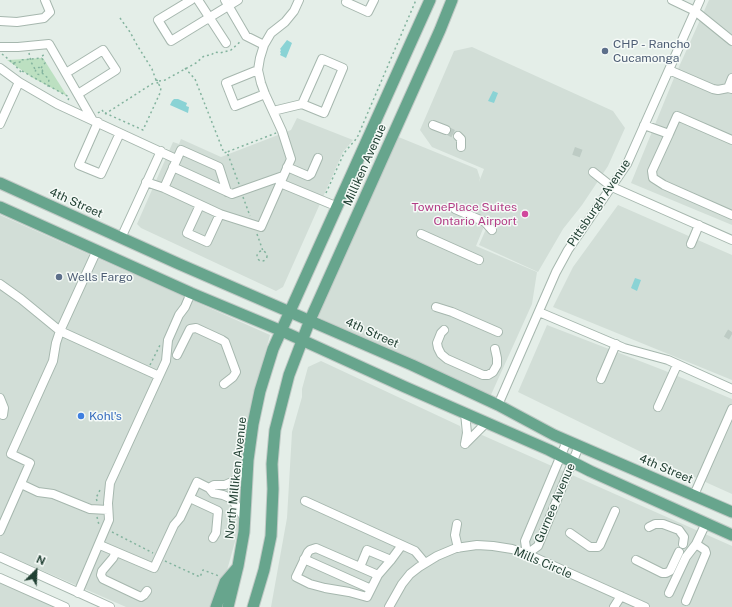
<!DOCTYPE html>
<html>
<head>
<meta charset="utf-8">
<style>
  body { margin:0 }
  #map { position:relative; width:732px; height:607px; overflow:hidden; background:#e4eee8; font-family:"Public Sans",sans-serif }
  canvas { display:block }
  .north { position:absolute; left:16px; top:551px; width:40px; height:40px; -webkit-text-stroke:3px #f5faf7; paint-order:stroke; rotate:24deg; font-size:11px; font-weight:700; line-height:16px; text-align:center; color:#224134 }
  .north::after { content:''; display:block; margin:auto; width:14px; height:18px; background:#224134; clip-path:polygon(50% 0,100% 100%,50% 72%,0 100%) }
</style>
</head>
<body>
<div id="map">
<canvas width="732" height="607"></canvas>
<div class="north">N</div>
</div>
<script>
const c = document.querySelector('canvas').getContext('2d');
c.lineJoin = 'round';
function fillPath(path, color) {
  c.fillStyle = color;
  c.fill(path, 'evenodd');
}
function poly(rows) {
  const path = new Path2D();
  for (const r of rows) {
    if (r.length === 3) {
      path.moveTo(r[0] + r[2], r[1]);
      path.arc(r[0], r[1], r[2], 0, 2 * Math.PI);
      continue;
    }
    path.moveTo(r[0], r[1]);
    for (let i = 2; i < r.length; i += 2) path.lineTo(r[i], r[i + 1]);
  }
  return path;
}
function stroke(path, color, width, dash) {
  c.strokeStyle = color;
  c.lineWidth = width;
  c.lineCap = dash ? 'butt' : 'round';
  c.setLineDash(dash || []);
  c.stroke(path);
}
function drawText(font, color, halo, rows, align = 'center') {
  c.font = font + ' "Public Sans",sans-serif';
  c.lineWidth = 3;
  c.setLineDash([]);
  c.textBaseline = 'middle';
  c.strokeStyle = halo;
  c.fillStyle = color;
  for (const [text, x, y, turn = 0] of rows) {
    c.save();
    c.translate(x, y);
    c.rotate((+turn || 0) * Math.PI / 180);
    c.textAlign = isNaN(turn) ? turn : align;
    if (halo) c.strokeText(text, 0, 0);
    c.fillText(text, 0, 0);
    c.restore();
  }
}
const built = poly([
  [709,0,732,0,732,225,631,183,674,78],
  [472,47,613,111,625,128,608,166,582,205,563,229,538,272,479,245,490,220,467,209,466,210,487,219,476,246,537,272,532,304,490,397,318,317,396,136,477,169,480,178,479,182,484,169,432,147,420,130,454,51],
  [297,118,353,140,343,152,283,287,276,291,141,228,137,224,173,142,179,144,181,139,221,157,291,130],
  [618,205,732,255,732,380,553,307,573,267],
  [0,215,270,335,253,399,242,457,239,527,226,574,213,607,126,607,0,552],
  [547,325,663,370,732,399,732,494,672,467,518,392],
  [321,361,460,426,461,430,476,436,482,435,732,546,732,607,271,607,287,518,292,432,302,397,302,389,308,367],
  [0,582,58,607,0,607]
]);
const green = poly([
  [43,58,67,96,33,78,7,60]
]);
const water = poly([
  [287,40,292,43,286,58,280,55,281,53,280,52,281,50,280,49],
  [493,91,498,93,494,103,488,101],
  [174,99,178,99,187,103,186,106,189,107,188,113,170,105,172,101],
  [635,278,641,280,637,291,631,288]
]);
const minorTunnel = poly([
  [446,130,458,136],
  [576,156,580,145],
  [726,333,731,336]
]);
const path = poly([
  [120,18,130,32,137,45,152,69,156,80],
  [29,53,31,62,35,69],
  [2,54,13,63,20,62,20,60,42,58],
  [13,63,21,72],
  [39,71,3.5],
  [41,68,45,63,41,57,45,54],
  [185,68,195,79,224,153,227,152],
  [22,71,69,97,68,101],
  [42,73,49,79,48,87],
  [156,80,159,81,158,83,155,82,156,80],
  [159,81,165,80,196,63,204,56,211,55,215,52,220,53,231,50,241,41],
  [98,113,102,110,105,114,155,82],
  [105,113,143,130,160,93,161,88,158,83],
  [239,184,227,152,276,133],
  [326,193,344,153,357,138,416,0],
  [243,197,250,216],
  [257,234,263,251],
  [262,256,5],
  [150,365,160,345],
  [97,501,96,498,101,488],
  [97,517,99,525],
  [112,532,153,553],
  [165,561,200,577,203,570,219,576]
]);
const minor = poly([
  [191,0,158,20,171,41,238,0],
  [198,0,226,43],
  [225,0,246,36,264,45],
  [347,0,346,2,368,12,374,0],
  [672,0,695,11,732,41],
  [0,21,17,22,44,18,50,12,45,0],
  [0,47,18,47,49,44,92,119],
  [0,68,19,82,57,104,176,159],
  [258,70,226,83,235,106,265,94],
  [669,70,713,89,718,90,728,88,732,89],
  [66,73,103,50,116,70,78,94],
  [728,88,732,78],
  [273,111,302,104,322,59,343,68,324,113,302,104],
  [98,122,79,165,101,174,120,133],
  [0,124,19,82],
  [433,125,446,130],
  [644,125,669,134,677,116,732,140],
  [669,134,652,171,653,178,664,185,732,215],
  [458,136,461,139,461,147],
  [173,167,232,194,283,176],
  [287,167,308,176,311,174,318,158],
  [593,172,612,187,732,240],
  [146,182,164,188,220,214,261,227,291,159,282,131,265,94,261,83,258,70,260,58,264,45,271,33,285,22,294,11,299,0],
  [280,183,338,207],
  [164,188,181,150,219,167,227,192],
  [200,205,187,233,207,242,220,214],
  [455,209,485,222,492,230],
  [421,234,479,260],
  [121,238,161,151],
  [691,244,699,225],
  [0,284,21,299,60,331,159,376],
  [436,307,452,312,498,332],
  [539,312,624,348,668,360,732,389],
  [444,330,441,333,437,343,438,348,441,354,447,359,483,375,488,375,493,372,497,365,497,358,495,349],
  [177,355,190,329,196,328,222,340,225,342,236,372,233,377,224,384],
  [601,379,616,344],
  [0,398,4,408,3,415],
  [498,405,556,272,568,250,627,164,700,0],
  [658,407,677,365],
  [465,413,467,433,465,444],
  [465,444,486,423],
  [21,484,38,492,53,494,90,509,108,510],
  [209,488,214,485,225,485,234,481,248,465],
  [694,495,732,409],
  [190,498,218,511,216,533,213,538],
  [305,501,415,551,425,563],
  [457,524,455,535,458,548],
  [649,527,655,524,663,524,679,530,684,537,683,544],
  [0,531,30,463,11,454,53,361,56,343,60,331,97,250],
  [570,533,590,547,598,547,600,545,615,511],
  [100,545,154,568,174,525,180,518,197,482,209,488,213,493,223,495,232,499,245,519],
  [116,552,113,558,102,571,101,575,103,579,141,597,144,595,147,591],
  [527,554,525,541,567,441],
  [527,554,538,546,579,446],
  [0,557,110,607],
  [304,559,371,589],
  [636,560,662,573,666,573,670,571,679,552],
  [360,567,367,550,391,560],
  [378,575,316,548,310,550,308,552,296,577,310,584,325,588,349,592,367,597,378,575,391,560,402,545],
  [0,578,65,607],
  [78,593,109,520,108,503,110,483,166,361,168,340,179,315,185,307,191,293],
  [669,593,686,557,696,544,706,523],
  [686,601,706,553,705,550,696,544],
  [389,607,402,584,410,574,419,567,437,556,456,548,477,545,493,546,512,549,527,554,645,607],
  [614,607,621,596]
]);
const major = poly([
  [0,183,179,264,412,365,498,405,554,435,732,512],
  [0,207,191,293,282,331,405,387,549,450,590,471,732,535],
  [216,607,225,582,237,568],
  [228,607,238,566,244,532,248,460,253,424,260,391,273,349,430,0],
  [253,607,264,570,271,536,273,489,272,464,275,430,289,375,310,320,440,30,452,0]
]);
const markers = [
  [605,51,4,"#5c6f8a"],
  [525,214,4,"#d1479c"],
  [59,277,4,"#5c6f8a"],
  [81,416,4,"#3f7fe0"]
];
const serviceNames = [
  ["CHP - Rancho",613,44],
  ["Cucamonga",613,58],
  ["Wells Fargo",67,277]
];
const streetNames = [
  ["Milliken Avenue",365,165,-66],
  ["4th Street",76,203,24],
  ["Pittsburgh Avenue",599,203,-56],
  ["4th Street",372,333,24],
  ["4th Street",666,469,23],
  ["North Milliken Avenue",236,478,-84],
  ["Gurnee Avenue",555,503,-67],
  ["Mills Circle",543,563,23]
];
const hotelNames = [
  ["TownePlace Suites",517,207],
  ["Ontario Airport",517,221]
];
const shopNames = [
  ["Kohl's",89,416]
];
fillPath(built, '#d2ded7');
fillPath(green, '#bce0c1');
fillPath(water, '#8ad3d5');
stroke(minorTunnel, '#bdcbc4', 8, [8, 4]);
stroke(minor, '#a6b7ae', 10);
stroke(major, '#c1cac6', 13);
stroke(path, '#83b39e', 1.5, [2, 3]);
stroke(minor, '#fff', 8);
stroke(major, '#67a58d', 11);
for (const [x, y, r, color] of markers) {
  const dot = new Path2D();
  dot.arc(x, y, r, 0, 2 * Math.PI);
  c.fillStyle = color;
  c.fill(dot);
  stroke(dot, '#f5faf7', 1.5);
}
drawText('12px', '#4e5e75', '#f5faf7', serviceNames, 'left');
drawText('12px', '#224134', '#f5faf7', streetNames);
drawText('12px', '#b23c85', '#f5faf7', hotelNames, 'right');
drawText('12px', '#366cbe', '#f5faf7', shopNames, 'left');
</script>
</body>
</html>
